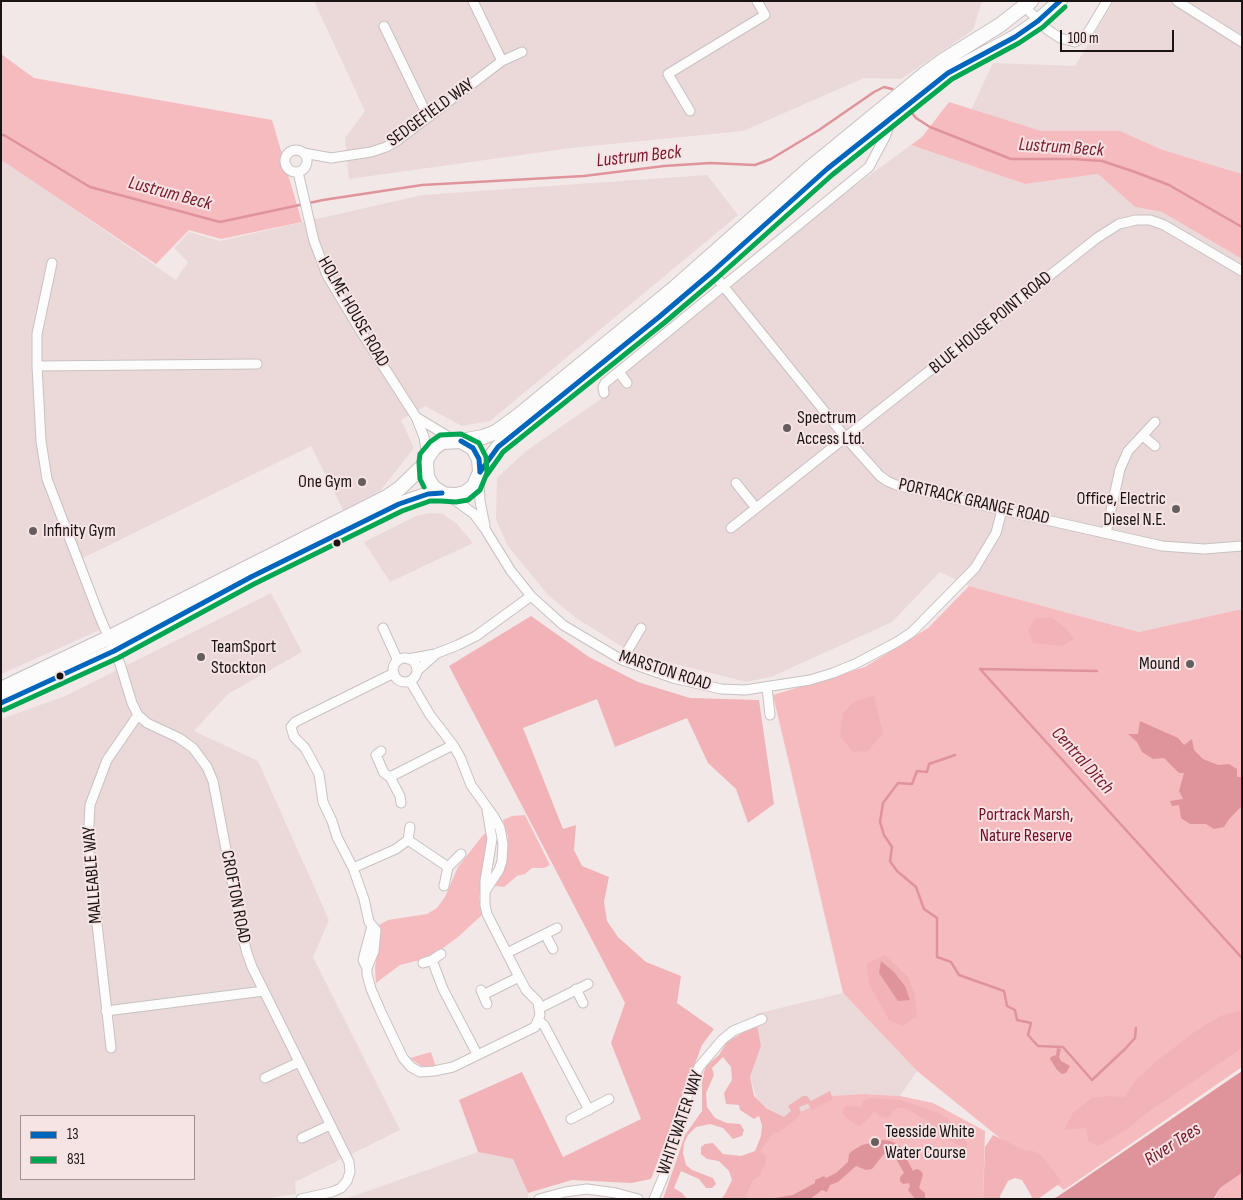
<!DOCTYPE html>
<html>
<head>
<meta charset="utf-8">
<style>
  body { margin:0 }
  #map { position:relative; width:1243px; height:1200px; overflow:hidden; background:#f2e8e8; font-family:"Sofia Sans Condensed",sans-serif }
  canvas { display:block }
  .frame { position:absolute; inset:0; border:2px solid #1a1414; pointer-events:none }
  .legend { position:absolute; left:20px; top:1115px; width:175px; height:65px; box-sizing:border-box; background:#f6e4e5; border:1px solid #9e9191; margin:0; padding:6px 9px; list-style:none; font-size:15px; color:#1a1414 }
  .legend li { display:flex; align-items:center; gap:10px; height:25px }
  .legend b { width:25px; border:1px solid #9e9191 }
  .scale { position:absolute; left:1060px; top:30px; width:114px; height:22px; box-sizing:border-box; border:2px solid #1a1414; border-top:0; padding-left:6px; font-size:15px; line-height:18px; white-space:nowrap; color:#1a1414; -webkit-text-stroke:4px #f6e4e5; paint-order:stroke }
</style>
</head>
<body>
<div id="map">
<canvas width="1243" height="1200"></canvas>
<div class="frame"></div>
<ul class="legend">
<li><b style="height:6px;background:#0065bd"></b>13</li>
<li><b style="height:6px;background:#00a651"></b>831</li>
</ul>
<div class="scale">100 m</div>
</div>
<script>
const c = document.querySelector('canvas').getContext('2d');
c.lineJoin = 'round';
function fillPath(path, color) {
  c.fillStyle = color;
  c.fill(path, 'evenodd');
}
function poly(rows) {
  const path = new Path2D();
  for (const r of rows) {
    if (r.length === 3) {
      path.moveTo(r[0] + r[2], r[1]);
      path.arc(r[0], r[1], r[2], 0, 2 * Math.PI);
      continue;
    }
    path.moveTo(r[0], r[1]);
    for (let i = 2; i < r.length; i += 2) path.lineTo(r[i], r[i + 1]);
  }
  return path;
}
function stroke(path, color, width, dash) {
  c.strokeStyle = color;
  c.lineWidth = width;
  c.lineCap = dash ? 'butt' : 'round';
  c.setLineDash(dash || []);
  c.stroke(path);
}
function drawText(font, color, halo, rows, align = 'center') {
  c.font = font + ' "Sofia Sans Condensed",sans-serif';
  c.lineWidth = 4;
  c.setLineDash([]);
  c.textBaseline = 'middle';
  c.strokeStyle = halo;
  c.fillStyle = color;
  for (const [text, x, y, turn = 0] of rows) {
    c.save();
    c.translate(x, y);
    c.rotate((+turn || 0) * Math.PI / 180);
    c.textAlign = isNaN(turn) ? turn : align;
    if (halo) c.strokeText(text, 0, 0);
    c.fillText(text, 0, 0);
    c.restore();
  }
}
const built = poly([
  [314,1,982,1,973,30,901,79,864,78,743,131,571,148,349,179,345,138,365,111],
  [1114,1,1242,1,1242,174,1163,150,1120,131,1041,131,971,110,993,63,1075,66],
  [911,145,1025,184,1098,174,1135,207,1162,212,1242,259,1242,609,1139,632,969,586,940,572,892,622,771,677,746,682,632,653,576,618,548,595,507,545,496,519,497,478,526,451,601,399,603,388,722,294,834,201],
  [3,160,176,280,188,262,174,248,189,232,220,241,422,195,707,175,738,215,490,421,462,426,425,406,401,420,414,448,380,491,343,510,311,446,75,562,102,629,1,674,1,162],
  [430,513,443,514,457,524,473,543,390,582,364,542,416,516],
  [271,593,302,652,228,694,194,731,258,761,329,920,313,957,400,1130,295,1182,296,1194,262,1199,1,1199,1,719,65,696],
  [21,1116,194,1116,194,1179,21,1179],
  [843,993,917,1071,900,1096,865,1094,787,1119,758,1103,750,1077,761,1046,755,1014],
  [478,1152,513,1159,528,1193,528,1199,345,1199]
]);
const green = poly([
  [1,54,34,78,272,120,302,222,221,239,189,230,156,264,3,161,1,162],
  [949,102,1041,131,1120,131,1163,150,1242,174,1242,259,1162,212,1135,207,1098,174,1025,184,911,145,922,137],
  [969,586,1139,632,1242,609,1242,1067,1064,1190,917,1071,843,993,773,695,865,667,928,628],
  [525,815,550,865,544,868,532,868,525,874,517,876,504,887,495,886,505,866,507,859,508,837,503,820,512,816],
  [488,832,479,899,483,914,458,937,435,954,420,960,400,965,376,983,375,967,380,940,379,925,388,920,427,914,437,908,445,897,458,867,483,835],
  [431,1052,436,1067,421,1066,410,1058],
  [865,1094,900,1096,933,1103,985,1131,983,1199,739,1199,749,1165,768,1136,787,1119,832,1096],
  [1242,1173,1242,1199,1213,1199,1215,1198,1220,1188]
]);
const forest = poly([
  [531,616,589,657,638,682,690,698,759,700,774,804,748,823,736,789,708,763,687,718,615,747,597,699,523,728,563,829,576,825,574,850,582,866,609,877,604,902,607,921,618,937,646,962,681,976,677,1003,714,1029,702,1045,651,1179,631,1183,572,1180,528,1193,513,1159,478,1152,459,1100,522,1072,563,1157,641,1119,611,1043,625,1003,449,666],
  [1051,617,1063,626,1074,639,1062,646,1033,643,1028,630,1035,619],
  [874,696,883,733,868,751,853,752,840,736,843,713,855,701],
  [885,955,908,977,915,995,917,1016,902,1026,889,1020,869,984,866,964],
  [1242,1010,1242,1048,1144,1115,1128,1129,1098,1146,1088,1141,1086,1128,1064,1130,1073,1113,1092,1098,1109,1096,1124,1097,1136,1080,1159,1059,1196,1031,1220,1016],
  [757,1024,761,1046,750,1077,754,1096,766,1108,784,1117,791,1111,788,1106,803,1096,807,1096,811,1101,830,1091,833,1099,812,1110,808,1104,799,1107,801,1112,796,1119,778,1133,774,1132,760,1151,766,1157,765,1166,762,1169,761,1175,752,1181,745,1199,721,1199,725,1194,732,1180,729,1171,719,1161,707,1159,701,1154,701,1147,705,1144,713,1143,723,1154,741,1156,755,1151,761,1136,762,1126,759,1116,754,1119,740,1110,739,1105,726,1104,724,1093,732,1080,731,1067,723,1057,712,1068,714,1075,706,1093,707,1107,715,1118,727,1123,740,1124,744,1130,742,1136,733,1139,723,1128,710,1124,696,1127,688,1135,684,1143,683,1153,686,1165,692,1170,713,1178,716,1184,712,1188,706,1188,699,1179,681,1171,674,1188,682,1193,687,1199,663,1199,685,1135,702,1111,702,1078,706,1066,719,1055,727,1042],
  [871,1098,901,1100,939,1113,949,1120,960,1131,968,1145,963,1147,951,1141,929,1122,907,1109,898,1108,892,1111,890,1117,886,1118,879,1116,874,1111,865,1122,859,1126,849,1120,842,1113,845,1106,861,1107,863,1101],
  [993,1135,1024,1150,1033,1151,1041,1155,1062,1182,1038,1199,1030,1199,1032,1197,1022,1180,1015,1178,1008,1181,1000,1196,1001,1199,983,1199,985,1147]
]);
const water = poly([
  [1140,721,1178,738,1184,745,1192,739,1194,750,1203,759,1218,765,1229,764,1237,769,1237,777,1242,777,1242,806,1229,819,1224,827,1214,829,1206,824,1190,824,1181,818,1179,805,1172,806,1170,801,1183,799,1179,791,1184,773,1179,773,1164,758,1153,759,1142,752,1137,742,1128,734,1138,734],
  [881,961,894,972,905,986,910,1000,898,1001,879,973],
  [1057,1048,1061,1049,1059,1057,1061,1061,1070,1066,1066,1073,1062,1074,1057,1070,1050,1059,1051,1057,1056,1055],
  [1242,1071,1242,1173,1220,1188,1214,1198,1052,1199,1057,1197],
  [883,1140,891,1141,900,1146,913,1171,916,1169,920,1170,923,1174,919,1188,925,1193,925,1199,915,1199,908,1190,910,1186,909,1183,903,1184,900,1181,900,1177,904,1173,894,1155,888,1152,883,1155,872,1169,866,1170,856,1166,838,1182,830,1185,827,1192,822,1190,810,1199,769,1199,793,1195,815,1183,815,1180,824,1176,826,1178,836,1173,848,1162,849,1154,852,1151,862,1145]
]);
const stream = poly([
  [908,108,916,118,930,127,1011,159,1074,159,1102,161,1135,172,1169,185,1242,227],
  [1,135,4,135,90,187,220,222,323,200,422,185,584,176,664,166,710,163,755,165,771,159,819,130,874,92,884,87,892,89,895,92],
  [1097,671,980,669,1242,958],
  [955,755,929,764,927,772,917,771,912,784,898,783,883,803,880,822,884,835,892,847,890,861,897,871,916,887,924,909,937,918,937,957,951,962,959,975,1004,991,1007,1006,1015,1010,1017,1020,1031,1023,1028,1035,1038,1046,1063,1047,1092,1080,1125,1049,1135,1038,1136,1028]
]);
const minor = poly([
  [473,1,502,61],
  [1177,1,1242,42],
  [1022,4,1048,30,1060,38,1075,42,1084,37,1089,31,1107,1],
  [384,26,428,117],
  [690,111,668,74,765,15,757,1],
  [296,161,11],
  [304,153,331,158,371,152,386,147,398,140,502,61,522,52],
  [298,172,314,241,327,275,360,330,416,417,424,437,427,457],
  [52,263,37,334,37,366,41,441,47,479,99,615,120,664,132,703,138,715,147,723,179,738,193,748,207,767,213,781,242,934,247,953,252,967,349,1162,350,1172,347,1181,341,1188,332,1192,301,1199],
  [712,272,846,438,880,476,887,481,896,485,1002,510,1162,546,1204,549,1242,546],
  [37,366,257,364],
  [619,372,627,383],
  [604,393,603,387,605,383,869,167,885,137,892,118],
  [416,417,454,440],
  [1143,436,1155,446],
  [479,480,480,501,485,526],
  [736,483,756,508],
  [448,495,474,514,485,529,511,571,531,596,563,625,622,660,673,678,721,689,745,690,810,680,833,673,855,664,897,642,912,632,975,568,996,533,1002,510],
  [731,528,1097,238,1119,224,1136,220,1150,220,1164,225,1242,271],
  [1106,533,1120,469,1128,451,1155,422],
  [383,628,398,661],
  [405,670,12],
  [408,659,435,654,458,645,476,636,531,596],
  [622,660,641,628],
  [417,671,435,655],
  [410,681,430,715,453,745,460,757,471,785,494,817,500,828,503,844,502,861,499,870,486,890],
  [767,687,770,715],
  [381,751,376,755,384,773,390,777,400,796,401,803],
  [390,777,453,745],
  [408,840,448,867],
  [353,868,396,849,408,840,410,827],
  [444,886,448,867,461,854],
  [372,926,363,960,367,968,367,974,371,989,381,1012,403,1058,411,1067,420,1072,434,1071,453,1067,535,1027,540,1015,538,1002,526,990,519,977,487,914,485,905,485,881,492,839,487,810],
  [545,934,553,949],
  [507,953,557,928],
  [432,960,443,989,477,1054],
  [423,963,432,960,441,954],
  [367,968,374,951,376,930,369,922,364,899,353,868,337,837,332,821,323,802,319,774,305,748,294,737,291,727,295,722,394,673],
  [576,989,583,1003],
  [481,990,487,1004],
  [483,995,519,977],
  [540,1008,588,984],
  [106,1011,264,991],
  [539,1021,544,1025,589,1110],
  [111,1048,88,844,90,805,107,760,138,715],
  [265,1078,299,1062],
  [571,1119,609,1099],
  [302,1138,330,1125],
  [539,1199,565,1192,587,1189,616,1193,638,1199],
  [654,1199,664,1175,689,1090,699,1067,722,1040,733,1031,762,1019]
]);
const primary = poly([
  [461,441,483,437,496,432,518,416,672,290,810,168,926,73,944,60,1000,25,1031,1],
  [480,472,498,447,659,317,712,272,827,169,917,96,948,73,1015,37,1038,21,1060,1],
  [1,689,108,638,387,497,400,488,426,463],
  [1,703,114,651,251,577,399,504,428,494,456,495,465,493,474,486,480,472,479,459,473,448,461,441,442,442,434,448,427,458,426,463,427,477,433,487,442,493]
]);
const bus1 = poly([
  [461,441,473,448,479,459,480,472],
  [480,472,498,447,659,317,712,272,827,169,948,73,1015,37,1038,21,1060,1],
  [1,703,114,651,251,577,399,504,428,494,442,493]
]);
const bus2 = poly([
  [486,476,503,452,664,323,717,278,832,175,952,79,1019,43,1043,27,1065,7],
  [4,710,118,658,254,584,402,511,430,501,441,501,456,502,468,500,480,490,487,473,486,457,479,443,461,434,440,435,430,442,420,454,419,462,420,479,424,487]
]);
const markers = [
  [787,428,5,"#665e5e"],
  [362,482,5,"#665e5e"],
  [1176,509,5,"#665e5e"],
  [33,531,5,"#665e5e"],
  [337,543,4.5,"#1a1414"],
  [201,657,5,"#665e5e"],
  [1190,664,5,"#665e5e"],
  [60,676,4.5,"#1a1414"],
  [875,1142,5,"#665e5e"]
];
const streetNames = [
  ["SEDGEFIELD WAY",431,113,-36],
  ["HOLME HOUSE ROAD",353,312,60],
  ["BLUE HOUSE POINT ROAD",991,323,-39],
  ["PORTRACK GRANGE ROAD",974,502,13],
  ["MARSTON ROAD",665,671,18],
  ["MALLEABLE WAY",93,875,-94],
  ["CROFTON ROAD",235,897,79],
  ["WHITEWATER WAY",681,1123,-71]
];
const poiNames = [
  ["Spectrum",797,418],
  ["Access Ltd.",797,439],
  ["One Gym",352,482,"right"],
  ["Office, Electric",1166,499,"right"],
  ["Diesel N.E.",1166,520,"right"],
  ["Infinity Gym",43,531],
  ["TeamSport",211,647],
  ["Stockton",211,668],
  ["Mound",1180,664,"right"],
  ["Teesside White",885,1132],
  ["Water Course",885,1153]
];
const parkNames = [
  ["Portrack Marsh,",1026,815],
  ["Nature Reserve",1026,836]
];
const waterNames = [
  ["Lustrum Beck",1061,148,4],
  ["Lustrum Beck",639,157,-6],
  ["Lustrum Beck",170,194,15],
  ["Central Ditch",1082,761,48],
  ["River Tees",1173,1145,-33]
];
fillPath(built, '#ebd9d9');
fillPath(green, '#f6bbbf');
fillPath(forest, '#f1b3b8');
fillPath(water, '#df949b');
stroke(stream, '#df949b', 2.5);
stroke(minor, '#c8c1c1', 11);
stroke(primary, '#c8c1c1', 16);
stroke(minor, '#fdfcfc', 9);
stroke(primary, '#fdfcfc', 14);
stroke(bus1, '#0065bd', 5);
stroke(bus2, '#00a651', 5);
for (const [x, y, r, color] of markers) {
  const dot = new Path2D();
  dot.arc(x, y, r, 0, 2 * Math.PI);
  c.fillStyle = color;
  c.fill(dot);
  stroke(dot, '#f6e4e5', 2);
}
drawText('18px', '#1a1414', '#f6e4e5', streetNames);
drawText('18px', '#1a1414', '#f6e4e5', poiNames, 'left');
drawText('18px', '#6e0e25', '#f6e4e5', parkNames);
drawText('italic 19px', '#77192b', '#f6e4e5', waterNames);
</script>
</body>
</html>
